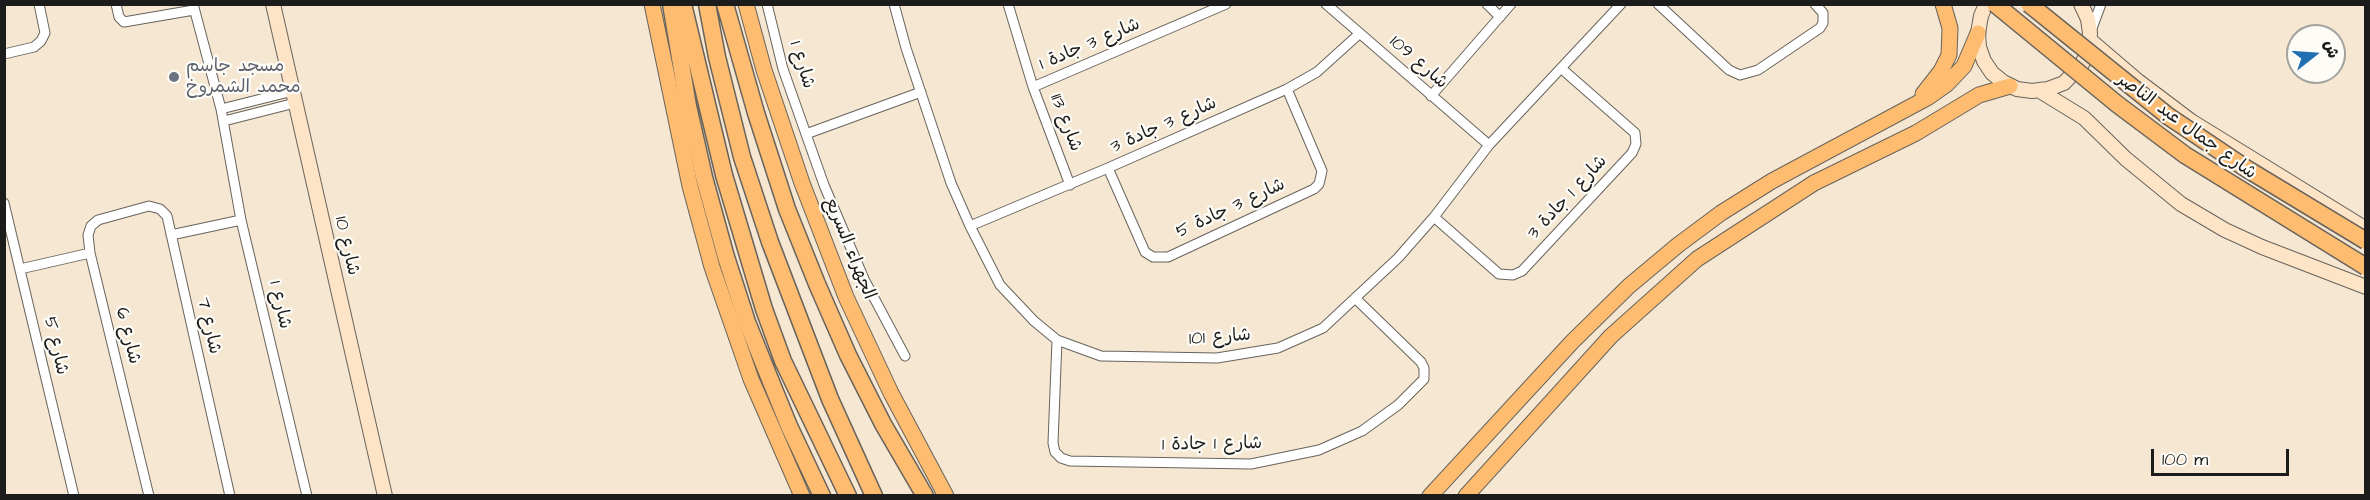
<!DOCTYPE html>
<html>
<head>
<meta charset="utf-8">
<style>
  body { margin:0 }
  #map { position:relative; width:2370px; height:500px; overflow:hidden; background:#f6e7d2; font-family:"Architects Daughter","Playpen Sans Arabic",sans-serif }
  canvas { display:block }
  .frame { position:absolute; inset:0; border:6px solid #1c1c1c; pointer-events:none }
  .north { position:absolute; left:2286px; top:24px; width:60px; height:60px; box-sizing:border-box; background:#fdfcf7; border:2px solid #a3a29f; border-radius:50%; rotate:73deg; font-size:16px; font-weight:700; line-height:24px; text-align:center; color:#1c1c1c }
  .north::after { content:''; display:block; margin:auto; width:21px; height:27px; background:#1f6fb2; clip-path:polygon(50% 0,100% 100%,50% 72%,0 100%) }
  .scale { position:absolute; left:2151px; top:449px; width:138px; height:27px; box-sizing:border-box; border:3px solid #1c1c1c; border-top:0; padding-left:8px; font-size:18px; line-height:21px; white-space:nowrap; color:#1c1c1c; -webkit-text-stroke:4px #fdfcf7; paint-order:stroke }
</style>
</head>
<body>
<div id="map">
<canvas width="2370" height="500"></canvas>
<div class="frame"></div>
<div class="north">ش</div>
<div class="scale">100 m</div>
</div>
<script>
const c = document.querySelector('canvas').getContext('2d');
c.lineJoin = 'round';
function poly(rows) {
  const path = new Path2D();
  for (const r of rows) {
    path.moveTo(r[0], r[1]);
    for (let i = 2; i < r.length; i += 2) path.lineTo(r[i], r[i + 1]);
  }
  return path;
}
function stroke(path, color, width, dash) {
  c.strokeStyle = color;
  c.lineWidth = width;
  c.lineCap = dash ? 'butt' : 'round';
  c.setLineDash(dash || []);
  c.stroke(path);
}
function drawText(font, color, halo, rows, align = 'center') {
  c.font = font + ' "Architects Daughter","Playpen Sans Arabic",sans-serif';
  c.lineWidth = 4.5;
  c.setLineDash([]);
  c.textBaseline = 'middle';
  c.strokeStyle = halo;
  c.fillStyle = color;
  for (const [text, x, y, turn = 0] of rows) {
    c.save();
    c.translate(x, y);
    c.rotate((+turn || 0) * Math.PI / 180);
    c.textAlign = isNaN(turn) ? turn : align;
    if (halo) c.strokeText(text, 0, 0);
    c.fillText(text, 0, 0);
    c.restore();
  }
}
const street = poly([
  [116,4,119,17,124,22,194,10],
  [193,4,221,109,241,220,307,496],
  [767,4,783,69,824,185,864,279,905,356],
  [894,4,906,48,951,183,970,226,1000,285,1034,321,1057,340,1101,356,1217,358,1278,348,1323,328,1398,258,1434,217,1489,145,1621,4],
  [1008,4,1033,87,1070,185],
  [1326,4,1489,145],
  [1487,4,1500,17],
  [1658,4,1729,70,1740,75,1758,70,1820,28,1823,23,1823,13,1815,4],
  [2091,31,2101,4],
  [4,54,34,47,41,41,45,33,39,4],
  [1033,87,1226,4],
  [1431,96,1511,4],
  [221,109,293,91],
  [224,121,295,103],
  [806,134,921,92],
  [1108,168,1145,252,1153,257,1168,257,1314,189,1319,184,1322,171,1287,89],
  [4,203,74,496],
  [1434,217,1499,274,1513,275,1522,271,1632,153,1636,144,1635,133,1562,69],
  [970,226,1108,168,1287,89,1317,72,1359,34],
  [171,235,241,220],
  [20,269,90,253],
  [1057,340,1053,443,1055,452,1061,458,1070,461,1251,464,1319,450,1362,431,1398,405,1424,379,1424,368,1421,362,1355,298],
  [149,496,90,253,88,235,91,226,98,220,149,206,160,209,167,216,230,496]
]);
const secondary = poly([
  [273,4,385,496],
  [1986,4,1981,16,1978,33,1979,47,1984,61,1992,73,2003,82,2017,89,2032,91,2048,89,2064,83,2082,64,2089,49,2090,33,2088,19,2081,4],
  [2090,40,2138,81,2191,121,2366,229],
  [2040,91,2084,118,2126,159,2181,204,2225,230,2262,247,2366,287]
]);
const primary = poly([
  [652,4,690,186,712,267,751,379,802,496],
  [746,4,764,70,802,183,846,297,891,393,946,496],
  [1923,94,1941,71,1949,55,1950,28,1943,4],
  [1430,496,1572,342,1629,286,1678,245,1721,213,1772,181,1927,98,1947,84,1964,66,1978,33],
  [1466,496,1611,336,1697,259,1814,183,1916,133,1979,95,2010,86]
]);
const highway = poly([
  [671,4,688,106,704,177,726,257,747,322,767,372,789,426,822,496],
  [683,4,724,175,764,309,783,361,848,496],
  [707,4,717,57,742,157,770,242,830,399,874,496],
  [725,4,756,113,787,209,817,284,848,355,883,424,925,496]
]);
const highwayBridge = poly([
  [1995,4,2117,104,2185,155,2366,267],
  [2029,4,2168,116,2247,169,2366,241]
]);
const markers = [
  [174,77,6,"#6b7280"]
];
const streetNames = [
  ["شارع 3 جادة 1",1090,45,-23],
  ["شارع 109",1418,63,41],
  ["شارع 1",801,65,73],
  ["شارع 113",1065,123,69],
  ["شارع 3 جادة 3",1164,126,-24],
  ["شارع جمال عبد الناصر",2186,127,36],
  ["شارع 1 جادة 3",1568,198,-47],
  ["شارع 3 جادة 5",1231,209,-25],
  ["شارع 10",346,246,77],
  ["الجهراء السريع",849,249,68],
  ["شارع 1",279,305,77],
  ["شارع 7",208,326,77],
  ["شارع 6",127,336,76],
  ["شارع 101",1220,338,-4],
  ["شارع 5",55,346,77],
  ["شارع 1 جادة 1",1212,445,-1]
];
const worshipNames = [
  ["مسجد جاسم",186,67],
  ["محمد الشمروخ",186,88]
];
stroke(street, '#68635c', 11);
stroke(secondary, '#68635c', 16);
stroke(primary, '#68635c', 17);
stroke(highway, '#68635c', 19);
stroke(street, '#fff', 9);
stroke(secondary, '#fee4c6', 14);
stroke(primary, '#fdbc70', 15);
stroke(highway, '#fdbc70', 16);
stroke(highwayBridge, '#68635c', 19, []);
stroke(highwayBridge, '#fdbc70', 16);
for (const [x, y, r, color] of markers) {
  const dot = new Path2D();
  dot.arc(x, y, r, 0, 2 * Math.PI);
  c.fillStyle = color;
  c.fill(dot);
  stroke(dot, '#fdfcf7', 2);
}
drawText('18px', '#1c1c1c', '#fdfcf7', streetNames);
drawText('18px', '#5b616d', '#fdfcf7', worshipNames, 'left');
</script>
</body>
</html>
